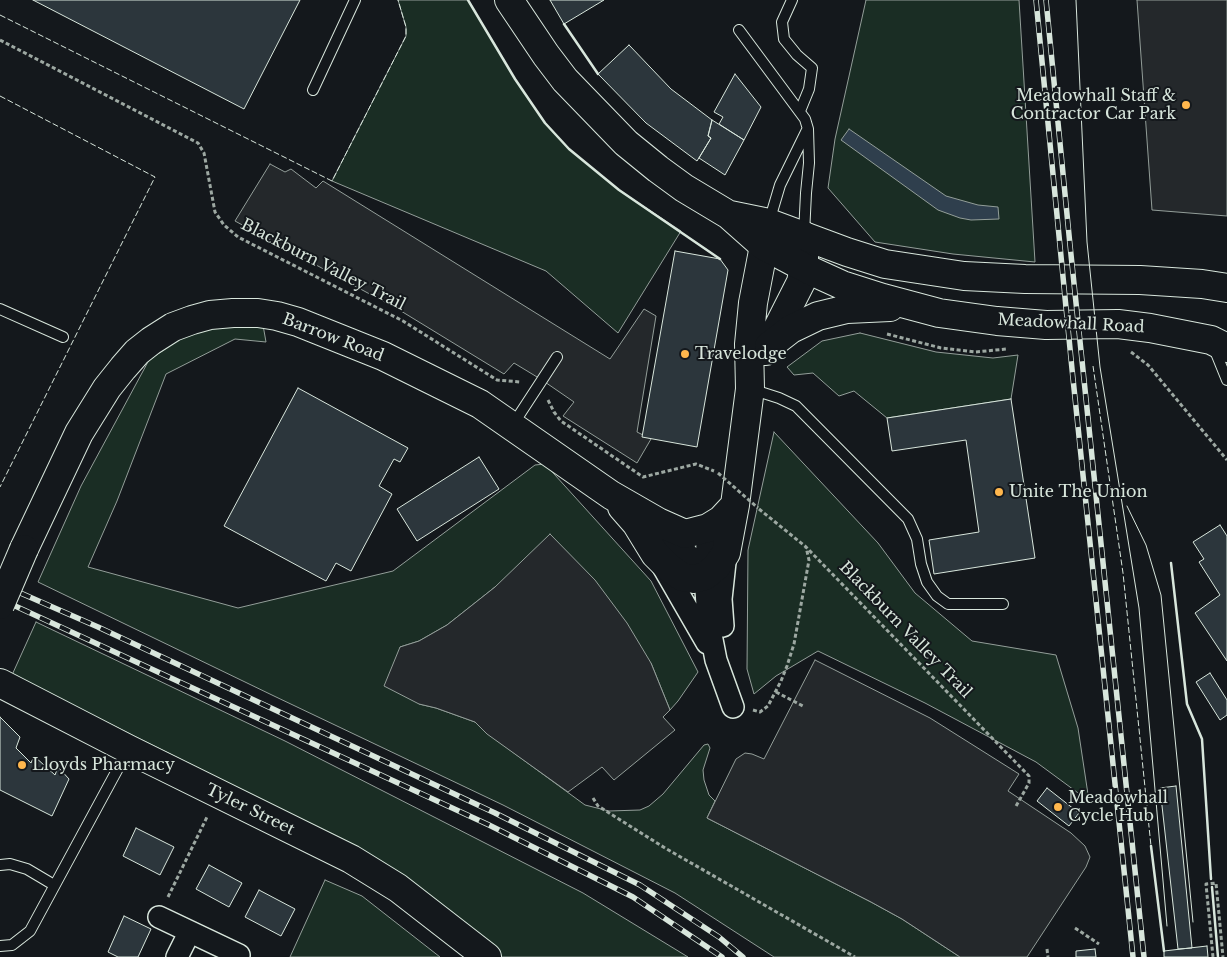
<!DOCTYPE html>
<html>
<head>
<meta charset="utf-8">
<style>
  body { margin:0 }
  canvas { display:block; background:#14181c }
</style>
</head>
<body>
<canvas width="1227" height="957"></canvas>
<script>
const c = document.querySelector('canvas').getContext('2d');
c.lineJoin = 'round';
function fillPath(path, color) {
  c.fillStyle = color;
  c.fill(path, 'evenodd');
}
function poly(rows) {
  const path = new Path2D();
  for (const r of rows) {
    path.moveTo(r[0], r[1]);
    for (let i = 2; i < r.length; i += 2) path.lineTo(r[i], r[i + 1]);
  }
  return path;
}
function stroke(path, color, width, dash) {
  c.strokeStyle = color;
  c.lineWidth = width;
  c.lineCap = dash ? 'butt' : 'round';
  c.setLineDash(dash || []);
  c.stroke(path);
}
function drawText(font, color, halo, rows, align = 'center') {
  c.font = font + ' "Libre Baskerville",serif';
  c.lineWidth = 4;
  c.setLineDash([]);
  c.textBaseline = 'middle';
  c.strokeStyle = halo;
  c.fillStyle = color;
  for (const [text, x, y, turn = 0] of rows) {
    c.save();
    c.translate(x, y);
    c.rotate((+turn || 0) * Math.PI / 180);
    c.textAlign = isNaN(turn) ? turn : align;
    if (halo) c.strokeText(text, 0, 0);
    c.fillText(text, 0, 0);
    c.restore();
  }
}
const green = poly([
  [398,0,468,0,515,79,545,123,569,149,619,190,681,231,618,333,546,271,332,181,406,36,406,27,398,0],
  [866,0,1019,0,1035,262,953,254,875,242,828,188,835,139,866,0],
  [263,325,266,342,235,339,166,374,117,501,88,567,238,608,393,571,535,465,545,464,651,581,698,672,678,701,670,710,651,663,495,587,447,625,419,641,400,647,419,704,436,708,475,722,488,734,585,805,609,811,640,810,649,806,663,794,704,745,708,744,710,748,703,770,704,780,709,795,715,801,707,818,871,902,902,919,960,957,774,957,675,893,503,805,274,696,38,582,81,486,149,360,194,329,263,325],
  [860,333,936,352,993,358,1018,355,1011,399,887,418,854,391,839,396,813,373,794,375,787,367,822,341,860,333],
  [774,432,878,543,915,593,972,641,1056,655,1078,728,1089,801,1036,762,925,703,818,651,776,676,754,694,747,669,748,550,774,432],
  [36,622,285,741,583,893,688,957,501,957,388,868,224,781,12,675,36,622],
  [325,880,362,896,440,957,290,957,325,880]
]);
const parking = poly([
  [1137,0,1227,0,1227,216,1152,210,1137,0],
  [270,164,285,172,291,169,316,188,323,181,610,359,644,309,656,316,637,432,651,439,637,463,563,416,574,402,542,380,514,363,504,374,401,311,235,221,270,164],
  [550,534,595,580,627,623,651,663,670,710,663,717,675,730,614,780,602,767,568,792,487,734,475,722,436,708,419,704,384,686,400,647,419,641,447,625,495,587,550,534],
  [815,660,930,718,1019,774,1008,791,1071,833,1085,846,1090,857,1086,867,1027,957,960,957,902,919,871,902,707,818,736,759,745,753,752,754,764,759,815,660]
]);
const water = poly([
  [849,129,946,196,978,205,998,207,999,219,971,220,960,218,938,210,841,140,849,129]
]);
const building = poly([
  [33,0,300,0,244,109,33,0],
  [550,0,604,0,564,24,550,0],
  [629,45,671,89,712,120,708,136,711,138,697,161,646,123,598,74,629,45],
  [735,74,761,107,744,140,719,124,723,117,714,112,735,74],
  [712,120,744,140,725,175,699,158,711,138,708,136,712,120],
  [675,251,720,259,728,270,697,447,642,437,675,251],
  [298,388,408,448,400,462,394,459,379,486,392,494,351,571,336,563,326,581,224,526,298,388],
  [1011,399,1035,558,934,574,929,540,979,532,966,440,892,451,887,418,1011,399],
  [479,457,499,489,417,541,397,509,479,457],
  [1220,525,1227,536,1227,661,1195,613,1220,595,1199,562,1204,559,1193,542,1220,525],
  [1210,673,1227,700,1227,715,1220,720,1196,682,1210,673],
  [0,717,20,737,16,748,31,763,34,756,55,775,58,767,69,779,52,816,0,790,0,717],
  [1176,786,1192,948,1178,949,1160,788,1176,786],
  [1047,788,1079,813,1069,826,1037,801,1047,788],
  [136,828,174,847,160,875,123,856,136,828],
  [209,865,242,883,229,907,196,889,209,865],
  [259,890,295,909,281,936,245,917,259,890],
  [124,916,151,929,138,957,118,957,108,952,124,916],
  [1207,946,1208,957,1164,957,1164,951,1207,946],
  [1095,949,1096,957,1076,957,1076,951,1095,949]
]);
const path = poly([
  [0,40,198,143,204,153,215,212,224,225,238,237,403,321,497,380,520,382],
  [887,334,941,348,975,352,1006,349],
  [1131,352,1148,365,1227,460],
  [548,400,554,412,561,421,643,477,696,464,714,471],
  [759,509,806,547,1029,776,1029,783,1015,808],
  [776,692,803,706],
  [753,710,760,712,768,706,781,681,787,666,794,644,809,560,806,547],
  [593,798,598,806,665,848,855,957],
  [168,897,207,817],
  [1075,928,1099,944],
  [1047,949,1048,957],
  [1213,957,1206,884,1216,883,1223,957]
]);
const lane = poly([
  [792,0,782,22,784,39,797,55,812,68,809,89,800,111],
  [739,30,805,119,808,129,809,163,806,193,804,234],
  [313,90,355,0],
  [769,222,780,185,807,130],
  [0,309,63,337],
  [1214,348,1227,380],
  [751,389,779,398,796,406,908,519,917,539,921,564,927,582,937,596,948,604,1003,604],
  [512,426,557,357],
  [0,865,10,864,27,869,54,885],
  [0,946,12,945,30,931,128,750]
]);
const street = poly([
  [661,526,683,548,708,581],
  [708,528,705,576,708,619,716,660,733,707],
  [662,565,707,643],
  [723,626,721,599,726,553],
  [159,917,239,955],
  [177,957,189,933]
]);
const secondary = poly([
  [766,351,801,282,804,267,804,236],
  [622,507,636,523,655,554,668,567,682,577,694,579,705,576,716,567,726,553,735,505,750,389,749,344,753,303,768,225],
  [24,549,79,433,107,388,123,368,137,352,151,341,173,327,192,320,210,315,233,313,258,313,277,316,298,322,383,356,480,404,611,495,658,522,685,534,708,528,721,520,735,505],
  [0,683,128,749,351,859,398,888,487,957]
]);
const primary = poly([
  [509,0,546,55,565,80,626,143,658,169,684,188,729,215,764,246,809,270,842,285,883,298,939,313,997,321,1046,325,1118,324,1150,328,1211,340,1227,348],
  [730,215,769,223,847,252,885,264,964,276,1025,279,1140,280,1202,284,1227,288],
  [769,346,791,329,818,316,847,309,890,307]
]);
const tram = poly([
  [1076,0,1087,242,1100,367,1139,608,1167,926],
  [1127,506,1146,545,1161,595,1193,922]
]);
const rail = poly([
  [1036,0,1072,369,1133,957],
  [1046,0,1070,245,1144,957],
  [0,584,98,627,495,813,640,885,719,937,743,957],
  [0,599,489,825,633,897,722,957]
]);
const pathBridge = poly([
  [718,473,758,508]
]);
const secondaryBridge = poly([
  [0,605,24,549]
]);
const fence = poly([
  [0,15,332,181,406,36,406,27,398,0],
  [0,96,155,177,0,487],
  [1093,366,1123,573,1151,846]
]);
const wall = poly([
  [468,0,515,79,545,123,569,149,619,190,720,259],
  [564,24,598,74],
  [1171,563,1187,704,1202,739,1211,879],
  [1151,846,1164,951],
  [1212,887,1218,957]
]);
const markers = [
  [1186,105,5,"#ffb74d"],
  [685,354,5,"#ffb74d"],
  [999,492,5,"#ffb74d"],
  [22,765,5,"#ffb74d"],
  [1058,807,5,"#ffb74d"]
];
const poiNames = [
  ["Meadowhall Staff &",1176,96,"right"],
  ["Contractor Car Park",1176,114,"right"],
  ["Travelodge",695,354],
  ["Unite The Union",1009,492],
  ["Lloyds Pharmacy",32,765],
  ["Meadowhall",1068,798],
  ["Cycle Hub",1068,816]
];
const streetNames = [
  ["Blackburn Valley Trail",323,265,27],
  ["Meadowhall Road",1071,324,3],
  ["Barrow Road",333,338,21],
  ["Blackburn Valley Trail",905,630,46],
  ["Tyler Street",250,810,26]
];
fillPath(green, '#1a2d24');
stroke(green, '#939e99', 1);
fillPath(parking, '#24282b');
stroke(parking, '#939e99', 1);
fillPath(water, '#2f3f4d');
stroke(water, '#939e99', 1);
fillPath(building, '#2c363c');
stroke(building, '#d8e6dc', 1);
stroke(lane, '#d8e6dc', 12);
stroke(street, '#d8e6dc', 24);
stroke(secondary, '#d8e6dc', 30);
stroke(primary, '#d8e6dc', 30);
stroke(path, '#9da8a2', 3, [4, 2.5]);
stroke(lane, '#14181c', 10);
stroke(street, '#14181c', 21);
stroke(secondary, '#14181c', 28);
stroke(primary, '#14181c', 28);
stroke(tram, '#d8e6dc', 1);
stroke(rail, '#d8e6dc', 5.5);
stroke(rail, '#14181c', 4, [11]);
stroke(secondaryBridge, '#d8e6dc', 30, []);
stroke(pathBridge, '#9da8a2', 3, [4, 2.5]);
stroke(secondaryBridge, '#14181c', 28);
stroke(fence, '#d8e6dc', 1, [6, 2.5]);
stroke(wall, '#d8e6dc', 2.5);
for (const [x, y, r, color] of markers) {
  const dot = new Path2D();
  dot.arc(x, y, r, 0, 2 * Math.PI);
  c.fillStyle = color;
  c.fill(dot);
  stroke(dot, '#14181c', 2);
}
drawText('16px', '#d8e6dc', '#14181c', poiNames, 'left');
drawText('16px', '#d8e6dc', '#14181c', streetNames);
</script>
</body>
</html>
